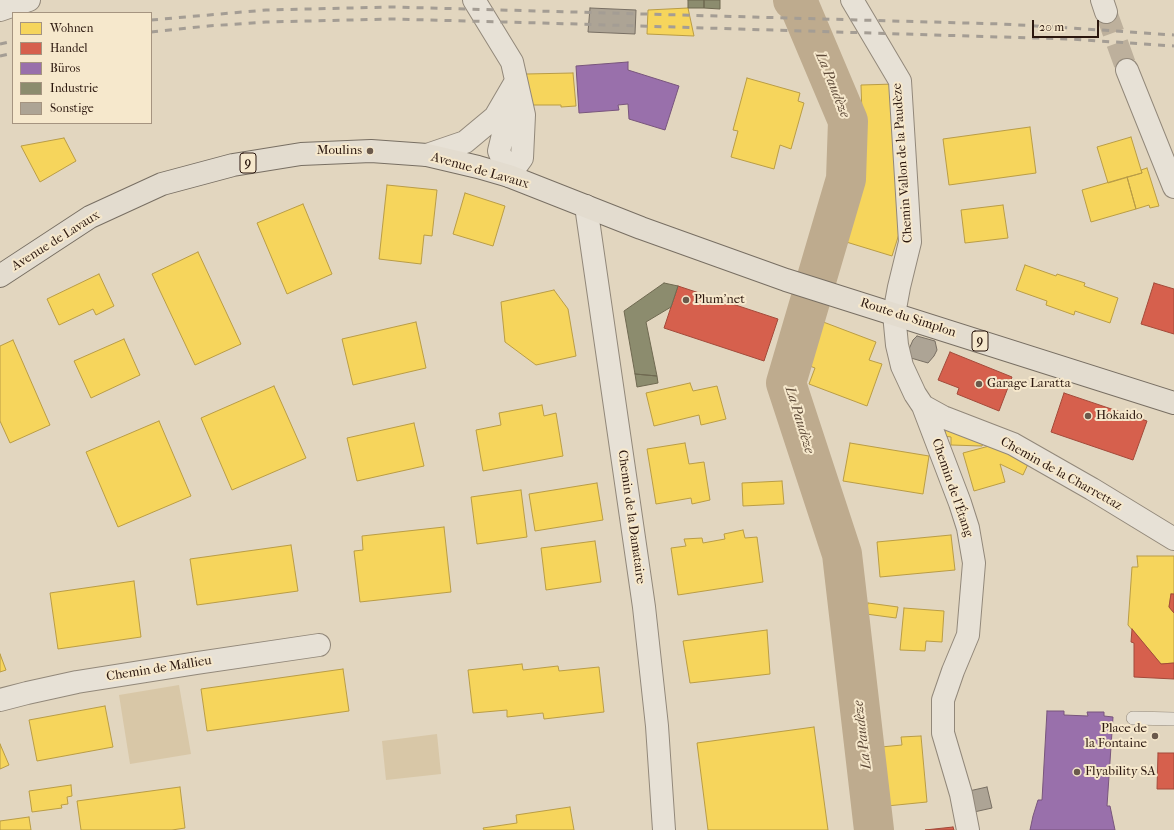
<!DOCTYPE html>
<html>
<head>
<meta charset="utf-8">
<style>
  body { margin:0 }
  #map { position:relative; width:1174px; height:830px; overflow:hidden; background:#e2d6bf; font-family:"IM FELL French Canon",serif }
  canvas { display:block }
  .legend { position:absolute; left:12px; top:12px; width:140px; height:112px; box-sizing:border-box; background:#f6e8cc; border:1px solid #a59480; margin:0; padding:5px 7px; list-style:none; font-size:12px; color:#2b170e }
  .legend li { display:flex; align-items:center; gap:8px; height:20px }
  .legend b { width:20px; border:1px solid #a59480 }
  .scale { position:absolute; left:1032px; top:20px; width:67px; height:18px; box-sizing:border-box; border:2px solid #2b170e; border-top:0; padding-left:5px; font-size:12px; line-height:14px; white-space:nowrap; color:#2b170e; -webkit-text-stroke:3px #f6e8cc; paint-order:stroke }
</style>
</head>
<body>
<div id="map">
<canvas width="1174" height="830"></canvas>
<ul class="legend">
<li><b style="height:11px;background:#f6d55c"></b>Wohnen</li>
<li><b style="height:11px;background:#d6604d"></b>Handel</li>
<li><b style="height:11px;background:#9970ab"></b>Büros</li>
<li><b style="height:11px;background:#8c8c6e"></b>Industrie</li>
<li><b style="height:11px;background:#ada495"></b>Sonstige</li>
</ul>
<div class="scale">20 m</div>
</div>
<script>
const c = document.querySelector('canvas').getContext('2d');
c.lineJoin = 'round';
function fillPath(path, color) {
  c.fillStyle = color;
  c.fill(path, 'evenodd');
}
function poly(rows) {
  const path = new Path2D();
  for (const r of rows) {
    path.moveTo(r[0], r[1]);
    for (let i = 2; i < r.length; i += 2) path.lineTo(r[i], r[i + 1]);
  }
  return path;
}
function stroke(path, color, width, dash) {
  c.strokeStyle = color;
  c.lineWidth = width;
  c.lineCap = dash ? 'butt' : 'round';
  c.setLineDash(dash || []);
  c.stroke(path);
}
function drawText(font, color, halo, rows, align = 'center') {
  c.font = font + ' "IM FELL French Canon",serif';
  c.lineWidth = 4;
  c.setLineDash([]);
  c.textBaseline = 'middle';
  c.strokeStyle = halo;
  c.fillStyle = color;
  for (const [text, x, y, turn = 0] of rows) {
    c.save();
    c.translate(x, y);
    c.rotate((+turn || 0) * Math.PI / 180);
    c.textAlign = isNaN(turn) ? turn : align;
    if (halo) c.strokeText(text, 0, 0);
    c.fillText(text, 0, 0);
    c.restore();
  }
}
const green = poly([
  [179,685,191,754,130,764,119,695],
  [437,734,441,774,386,780,382,741]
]);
const homes = poly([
  [688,8,694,36,647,34,648,10,688,8],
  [573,73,576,106,561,107,561,105,532,105,526,74,573,73],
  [747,78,800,93,798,101,804,103,791,149,780,145,774,169,731,157,738,131,733,130,747,78],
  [895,84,899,234,892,256,843,241,864,175,861,85,895,84],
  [1030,127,1036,173,949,185,943,139,1030,127],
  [1131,137,1142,173,1108,183,1097,147,1131,137],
  [64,138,76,161,40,182,21,146,64,138],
  [1147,168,1159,206,1150,208,1149,205,1136,209,1127,177,1142,173,1141,170,1147,168],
  [1127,177,1136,209,1091,222,1082,190,1127,177],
  [387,185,437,190,432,236,424,235,421,264,379,259,387,185],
  [465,193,505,206,493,246,453,234,465,193],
  [303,204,332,274,287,294,257,223,303,204],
  [1003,205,1008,238,965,243,961,210,1003,205],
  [198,252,241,344,195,365,152,274,198,252],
  [1025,265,1056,276,1057,274,1085,283,1084,286,1118,298,1110,323,1075,311,1074,315,1046,305,1047,301,1016,290,1025,265],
  [99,274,114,306,96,315,93,309,59,325,47,299,99,274],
  [554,290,568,309,576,356,536,365,505,342,501,302,554,290],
  [818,320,876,342,869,360,882,364,867,406,809,384,815,368,802,363,818,320],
  [416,322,426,368,353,385,342,339,416,322],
  [124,339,140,375,91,398,74,361,124,339],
  [13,340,50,425,10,443,0,421,0,346,13,340],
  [690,383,693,391,717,386,726,419,701,425,699,415,654,426,646,393,690,383],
  [274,386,306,458,232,490,201,418,274,386],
  [542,405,544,416,556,413,563,456,483,471,476,430,501,425,499,413,542,405],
  [159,421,191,496,118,527,86,452,159,421],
  [414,423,424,466,357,481,347,438,414,423],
  [946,428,984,442,982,446,951,445,951,437,944,436,946,428],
  [685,443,689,464,704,462,710,500,692,504,691,498,656,504,647,449,685,443],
  [850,443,929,456,923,494,843,481,850,443],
  [993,445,1029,462,1023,475,1000,464,1005,482,974,491,963,453,993,445],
  [782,481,784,504,743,506,742,483,782,481],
  [597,483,603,520,535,531,529,494,597,483],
  [521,490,527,537,477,544,471,497,521,490],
  [444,527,451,592,360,602,354,551,363,550,362,536,444,527],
  [743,530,745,538,757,537,763,582,678,595,671,548,686,546,684,539,702,538,703,543,725,539,724,534,743,530],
  [951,535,955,570,880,577,877,542,951,535],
  [595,541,601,582,546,590,541,548,595,541],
  [291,545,298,591,197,605,190,559,291,545],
  [1137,556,1174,556,1174,594,1171,594,1169,607,1174,613,1174,663,1161,664,1128,625,1132,567,1138,567,1137,556],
  [134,581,141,637,58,649,50,593,134,581],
  [868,603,898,607,896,618,866,614,868,603],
  [904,608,944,611,942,642,926,641,925,651,900,650,904,608],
  [767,630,770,674,690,683,683,641,767,630],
  [0,654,6,670,0,672,0,654],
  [522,664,523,670,558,666,559,671,599,667,604,712,544,719,543,713,507,717,507,710,473,713,468,670,522,664],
  [343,669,349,711,207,731,201,689,343,669],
  [105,706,113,747,37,761,29,720,105,706],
  [814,727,828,830,708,830,697,743,814,727],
  [921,736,927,802,887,806,881,747,902,745,901,737,921,736],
  [0,744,9,765,0,769,0,744],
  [71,785,72,796,67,797,68,804,61,805,62,808,32,812,29,791,71,785],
  [180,787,185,828,172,830,81,830,77,801,180,787],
  [570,807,574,830,484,830,483,828,517,823,516,815,570,807],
  [29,817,31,830,0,830,0,821,29,817]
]);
const shops = poly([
  [1154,283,1174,289,1174,334,1141,324,1154,283],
  [678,286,778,319,764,361,664,328,678,286],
  [950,352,1012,377,999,411,957,394,959,388,938,380,950,352],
  [1064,393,1147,421,1133,460,1051,432,1064,393],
  [1171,594,1174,594,1174,613,1169,607,1171,594],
  [1132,629,1161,664,1174,663,1174,679,1134,677,1134,643,1131,642,1132,629],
  [1158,753,1174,753,1174,789,1157,789,1158,753],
  [953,827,954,830,925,830,953,827]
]);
const offices = poly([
  [628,62,628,70,679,86,665,130,629,119,628,104,618,105,619,110,579,113,576,66,628,62],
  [1047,711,1064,711,1064,715,1088,716,1087,712,1104,712,1104,716,1113,717,1107,806,1110,806,1115,830,1030,830,1033,816,1038,800,1042,800,1047,711]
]);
const industry = poly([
  [688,0,704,0,704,8,688,8,688,0],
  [704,0,720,0,720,9,704,8,704,0],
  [664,283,678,286,671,307,646,322,657,376,635,374,624,311,664,283],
  [635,374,657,376,658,383,637,387,635,374]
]);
const river = poly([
  [793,0,799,5,848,121,846,179,786,383,842,554,874,830]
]);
const building = poly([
  [590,8,636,10,635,34,588,32,590,8],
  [917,336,935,341,937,350,934,356,928,363,911,358,909,349,913,340,917,336],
  [987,787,992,808,974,812,969,791,987,787]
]);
const tertiaryTunnel = poly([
  [1106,12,1127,70]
]);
const service = poly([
  [1133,718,1174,719]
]);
const minor = poly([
  [474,0,512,62,524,115,522,158,509,176],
  [852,0,900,81,910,242,899,287,894,314,897,345,902,366,915,394,923,406,960,503,968,528,974,563,968,635,953,671,943,700,943,733,961,794,968,830],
  [0,10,29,0],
  [427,155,465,142,495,117,516,81],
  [509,176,499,151,511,101],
  [923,406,943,417,1013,444,1092,489,1174,539],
  [0,700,27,693,77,682,197,663,319,645]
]);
const tertiary = poly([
  [1102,0,1106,12],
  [1127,70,1174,187],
  [586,206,644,607,657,726,664,830]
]);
const primary = poly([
  [0,276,90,217,162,184,233,165,301,154,371,151,427,155,478,167,509,176,641,228,786,280,1174,403]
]);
const rail = poly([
  [151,20,266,10,391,7,466,9,1002,24,1071,28,1174,35],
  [151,32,208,26,266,22,391,19,542,23,1001,37,1070,39,1174,46],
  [0,44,13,41],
  [0,56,13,53]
]);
const markers = [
  [370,151,4,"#6b5a4c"],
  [686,300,4,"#6b5a4c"],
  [979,384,4,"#6b5a4c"],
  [1088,416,4,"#6b5a4c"],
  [1155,736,4,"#6b5a4c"],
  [1077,772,4,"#6b5a4c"]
];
const shields = [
  [248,163,16],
  [980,341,16]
];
const shieldNames = [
  ["9",248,163],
  ["9",980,341]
];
const poiNames = [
  ["Moulins",362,151,"right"],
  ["Plum'net",694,300],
  ["Garage Laratta",987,384],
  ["Hokaido",1096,416],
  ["Place de",1147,729,"right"],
  ["la Fontaine",1147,744,"right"],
  ["Flyability SA",1085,772]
];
const streetNames = [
  ["Chemin Vallon de la Paudèze",903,163,-94],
  ["Avenue de Lavaux",480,171,16],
  ["Avenue de Lavaux",56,241,-32],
  ["Route du Simplon",908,318,18],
  ["Chemin de la Charrettaz",1061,474,29],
  ["Chemin de l'Étang",952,488,71],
  ["Chemin de la Damataire",631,517,82],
  ["Chemin de Mallieu",159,669,-9]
];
const waterNames = [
  ["La Paudèze",832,85,68],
  ["La Paudèze",799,420,73],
  ["La Paudèze",863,735,-97]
];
fillPath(green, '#d8c7a7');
fillPath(homes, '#f6d55c');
stroke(homes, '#b99c45', 1);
fillPath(shops, '#d6604d');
stroke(shops, '#a34a3a', 1);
fillPath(offices, '#9970ab');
stroke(offices, '#78557c', 1);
fillPath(industry, '#8c8c6e');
stroke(industry, '#6f6951', 1);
stroke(river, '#beab8e', 40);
fillPath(building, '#ada495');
stroke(building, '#786f63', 1);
stroke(tertiaryTunnel, '#bdb09c', 22, [22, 11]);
stroke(service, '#92887a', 14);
stroke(minor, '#92887a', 24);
stroke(tertiary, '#92887a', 24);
stroke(primary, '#786f63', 24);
stroke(service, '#e7e1d6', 13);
stroke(minor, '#e7e1d6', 22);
stroke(tertiary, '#e7e1d6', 22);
stroke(primary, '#e3dccf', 22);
stroke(rail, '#a49d94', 3, [7, 7]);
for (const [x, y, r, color] of markers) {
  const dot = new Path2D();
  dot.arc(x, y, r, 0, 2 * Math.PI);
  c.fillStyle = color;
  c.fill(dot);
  stroke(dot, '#f6e8cc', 1.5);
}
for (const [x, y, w] of shields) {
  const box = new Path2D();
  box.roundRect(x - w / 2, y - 10, w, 20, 3);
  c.fillStyle = '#f6e8cc';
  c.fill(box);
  stroke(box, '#2b170e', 1);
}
drawText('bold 12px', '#2b170e', null, shieldNames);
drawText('13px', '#2b170e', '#f6e8cc', poiNames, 'left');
drawText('13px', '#2b170e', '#f6e8cc', streetNames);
drawText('italic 14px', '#5f4b39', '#f6e8cc', waterNames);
</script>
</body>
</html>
